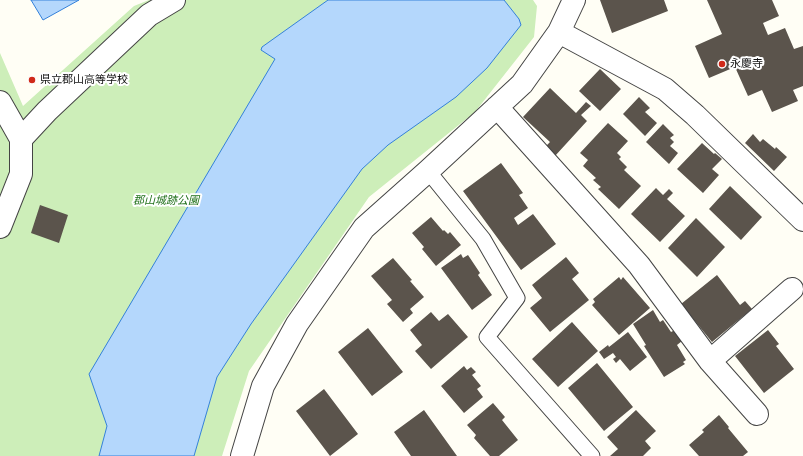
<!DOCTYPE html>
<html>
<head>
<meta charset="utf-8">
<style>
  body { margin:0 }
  canvas { display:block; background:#fffef5 }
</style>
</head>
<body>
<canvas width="803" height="456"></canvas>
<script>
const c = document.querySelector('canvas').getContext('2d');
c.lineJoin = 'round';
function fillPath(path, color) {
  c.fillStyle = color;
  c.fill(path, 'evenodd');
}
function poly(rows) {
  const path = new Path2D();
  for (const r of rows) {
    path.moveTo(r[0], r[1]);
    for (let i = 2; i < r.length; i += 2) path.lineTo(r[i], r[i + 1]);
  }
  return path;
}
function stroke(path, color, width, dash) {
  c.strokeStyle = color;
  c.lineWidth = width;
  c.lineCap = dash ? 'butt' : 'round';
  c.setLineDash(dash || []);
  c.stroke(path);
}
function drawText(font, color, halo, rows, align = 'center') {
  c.font = font + ' Merriweather,"Noto Sans JP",serif';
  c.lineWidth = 4;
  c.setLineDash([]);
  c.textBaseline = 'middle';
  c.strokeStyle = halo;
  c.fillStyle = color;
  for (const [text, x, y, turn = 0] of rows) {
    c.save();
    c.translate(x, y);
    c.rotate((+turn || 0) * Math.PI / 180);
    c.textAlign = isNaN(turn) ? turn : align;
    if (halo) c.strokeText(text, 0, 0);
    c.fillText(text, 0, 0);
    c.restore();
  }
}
const green = poly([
  [149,0,533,0,537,6,534,37,475,112,369,197,249,371,222,456,0,456,0,53,23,106,134,6]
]);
const water = poly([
  [31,0,79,0,43,20,31,0],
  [328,0,504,0,519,19,521,25,487,68,456,97,388,145,362,169,251,324,217,377,194,456,99,456,107,426,89,374,275,59,261,50,262,47,328,0]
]);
const building = poly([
  [600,0,664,0,668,11,612,33],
  [707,0,772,0,779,16,763,23,768,35,785,28,794,49,803,46,803,86,793,90,798,101,772,112,762,90,748,96,735,67,709,78,695,46,722,34],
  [600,69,621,89,600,111,579,91],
  [550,88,576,113,586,102,591,106,581,115,587,121,555,156,545,147,550,142,523,117],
  [639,97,650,108,645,112,657,123,645,136,623,114],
  [608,123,628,141,617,153,621,157,619,159,627,167,624,170,641,186,619,209,598,189,601,187,593,180,596,178,583,166,588,160,580,153],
  [663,124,674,135,670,138,674,142,670,146,678,153,669,164,646,142],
  [753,134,760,142,763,139,775,149,776,147,787,157,774,171,745,143],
  [702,143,714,154,715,153,722,159,712,169,719,175,703,193,677,169],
  [501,163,523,193,519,195,528,208,514,218,518,225,533,214,556,244,521,270,463,191],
  [730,186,762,217,741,240,709,209],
  [656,188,663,195,669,189,673,193,667,199,685,216,660,242,631,214],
  [40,205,68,215,59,243,31,233],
  [431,217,443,231,444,230,448,234,450,232,461,245,436,266,422,249,424,247,412,233],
  [696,218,725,247,697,277,668,248],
  [461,254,463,258,468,255,480,273,478,275,492,295,472,310,441,268],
  [566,257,579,273,572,279,589,300,550,332,530,308,542,298,532,285],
  [393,258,412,280,410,281,424,297,410,309,413,313,403,322,387,304,392,300,371,276],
  [717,275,740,305,745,301,752,309,712,342,681,304],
  [619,277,621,280,623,277,650,308,619,335,592,305,595,302,593,299],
  [653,310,660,322,663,320,671,332,675,330,682,341,677,345,686,360,683,362,685,364,664,377,644,346,646,345,633,324],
  [431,312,439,321,448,314,468,337,431,369,415,351,422,345,410,330],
  [572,322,598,351,558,387,532,359],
  [368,328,403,372,372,396,338,352],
  [768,330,779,344,776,346,794,369,764,393,735,356],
  [628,332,647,357,630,371,620,359,616,363,613,359,616,357,613,353,604,359,599,352,608,345,609,347],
  [597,363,633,407,604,431,568,388],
  [464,366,467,370,471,367,476,372,472,375,481,386,477,389,483,397,464,413,441,386],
  [324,389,358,434,330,456,296,411],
  [493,403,505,417,502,420,518,440,499,456,490,456,474,438,476,435,467,425],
  [424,410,457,456,411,456,394,432],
  [636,410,656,431,645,441,651,448,643,456,610,456,618,449,607,437],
  [719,415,729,427,728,428,748,452,743,456,699,456,689,445,704,432,702,430]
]);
const service = poly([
  [428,171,483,239,517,298,487,337,592,456]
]);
const minor = poly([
  [559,32,665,89,695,115,803,220],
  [0,102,21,139,21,174,0,227],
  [497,107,639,265,710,361,757,414],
  [21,139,47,111,149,15,174,0],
  [710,361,792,289],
  [242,456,263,386,297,324,364,228,428,171,522,84,559,32,574,0]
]);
const markers = [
  [722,64,4,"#d02a1a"],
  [32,80,4,"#d02a1a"]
];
const poiNames = [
  ["永慶寺",730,64],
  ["県立郡山高等学校",40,80]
];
const parkNames = [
  ["郡山城跡公園",166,201]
];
fillPath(green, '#cdeeb9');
fillPath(water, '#b4d7fc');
stroke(water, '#3481da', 1);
fillPath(building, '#5b544c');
stroke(service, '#444', 17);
stroke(minor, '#444', 24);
stroke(service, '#fff', 15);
stroke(minor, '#fff', 22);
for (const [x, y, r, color] of markers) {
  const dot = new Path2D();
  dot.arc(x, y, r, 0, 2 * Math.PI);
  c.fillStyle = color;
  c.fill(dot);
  stroke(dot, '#fff', 1.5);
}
drawText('11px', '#111', '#fff', poiNames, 'left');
drawText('italic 11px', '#1f7019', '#fff', parkNames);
</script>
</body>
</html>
